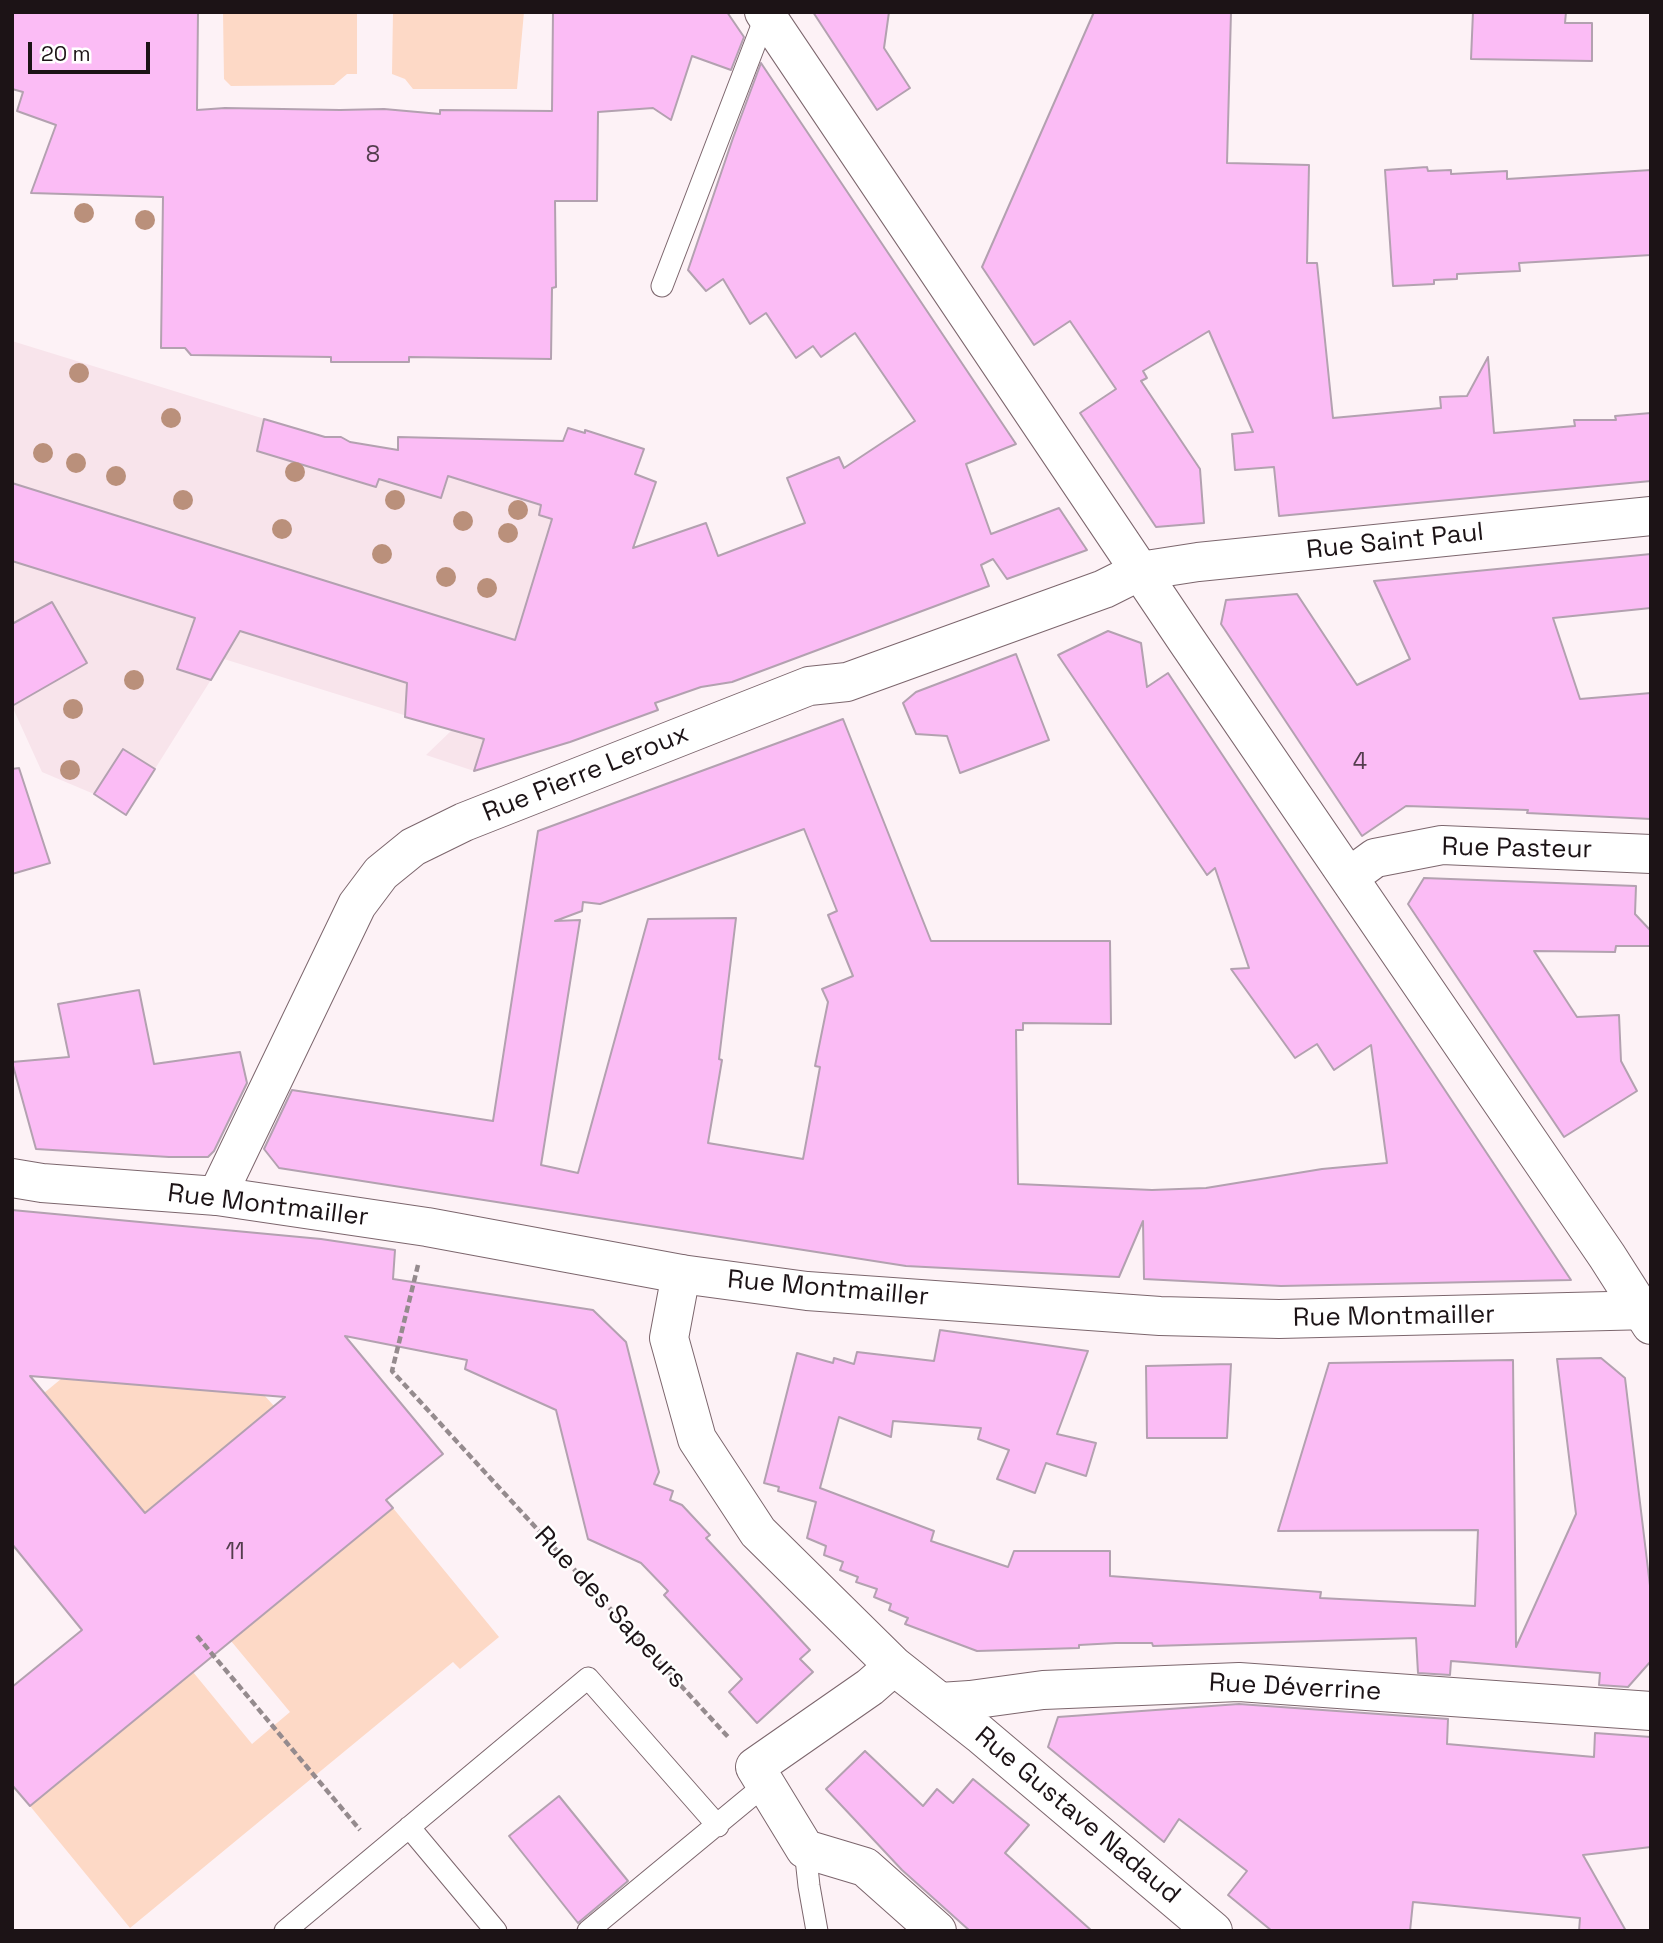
<!DOCTYPE html>
<html>
<head>
<meta charset="utf-8">
<style>
  body { margin:0 }
  #map { position:relative; width:1663px; height:1943px; overflow:hidden; background:#fdf2f6; font-family:"Space Grotesk",sans-serif }
  canvas { display:block }
  .frame { position:absolute; inset:0; border:14px solid #1c1316; pointer-events:none }
  .scale { position:absolute; left:28px; top:42px; width:122px; height:32px; box-sizing:border-box; border:4px solid #1c1316; border-top:0; padding-left:9px; font-size:21px; line-height:24px; white-space:nowrap; color:#1c1316; -webkit-text-stroke:5px #fff; paint-order:stroke }
</style>
</head>
<body>
<div id="map">
<canvas width="1663" height="1943"></canvas>
<div class="frame"></div>
<div class="scale">20 m</div>
</div>
<script>
const c = document.querySelector('canvas').getContext('2d');
c.lineJoin = 'round';
function fillPath(path, color) {
  c.fillStyle = color;
  c.fill(path, 'evenodd');
}
function poly(rows) {
  const path = new Path2D();
  for (const r of rows) {
    path.moveTo(r[0], r[1]);
    for (let i = 2; i < r.length; i += 2) path.lineTo(r[i], r[i + 1]);
  }
  return path;
}
function stroke(path, color, width, dash) {
  c.strokeStyle = color;
  c.lineWidth = width;
  c.lineCap = dash ? 'butt' : 'round';
  c.setLineDash(dash || []);
  c.stroke(path);
}
function drawText(font, color, halo, rows, align = 'center') {
  c.font = font + ' "Space Grotesk",sans-serif';
  c.lineWidth = 5;
  c.setLineDash([]);
  c.textBaseline = 'middle';
  c.strokeStyle = halo;
  c.fillStyle = color;
  for (const [text, x, y, turn = 0] of rows) {
    c.save();
    c.translate(x, y);
    c.rotate((+turn || 0) * Math.PI / 180);
    c.textAlign = isNaN(turn) ? turn : align;
    if (halo) c.strokeText(text, 0, 0);
    c.fillText(text, 0, 0);
    c.restore();
  }
}
const built = poly([
  [12,341,618,528,556,716,567,743,474,771,426,755,452,730,224,659,126,815,94,794,42,772,12,706]
]);
const green = poly([
  [223,12,357,12,357,74,347,74,334,85,231,86,224,79],
  [393,12,524,12,517,89,413,89,405,79,392,74],
  [61,1379,264,1395,274,1406,145,1513,44,1393],
  [393,1508,499,1637,460,1669,453,1662,130,1928,30,1806,193,1672,252,1744,290,1712,231,1641]
]);
const building = poly([
  [12,12,198,12,197,110,225,108,340,110,384,109,440,114,440,110,552,111,553,12,727,12,744,37,731,70,692,56,671,120,653,108,598,112,597,201,555,201,556,287,552,288,551,359,409,357,409,362,331,362,331,357,191,355,185,348,161,348,163,197,31,193,56,125,17,111,23,92,12,89,12,12],
  [813,12,889,12,884,48,910,88,877,110,813,12],
  [1094,12,1231,12,1227,163,1309,165,1307,263,1317,263,1333,418,1441,408,1440,397,1467,396,1488,357,1494,433,1575,426,1574,420,1616,420,1615,416,1651,413,1651,481,1279,516,1274,467,1235,470,1232,434,1253,432,1209,331,1143,371,1147,378,1141,381,1200,469,1204,523,1156,527,1080,413,1116,389,1070,321,1034,345,982,267,1094,12],
  [1473,12,1566,12,1565,23,1592,23,1592,61,1471,59,1473,12],
  [761,63,1016,444,966,464,991,534,1059,508,1087,550,1007,579,993,559,981,565,989,586,732,682,701,687,655,703,658,710,570,742,474,771,484,739,405,717,407,683,240,631,211,680,177,669,195,618,12,561,12,483,515,640,552,519,539,515,541,505,448,476,441,498,379,479,376,487,257,451,264,419,325,437,341,437,350,442,398,450,398,437,563,441,568,428,585,433,585,430,644,449,635,474,656,482,633,548,706,523,718,556,805,523,787,478,839,457,844,468,915,421,855,333,821,357,813,346,796,358,766,313,750,324,723,279,706,291,688,270,733,138,761,63],
  [1427,167,1428,171,1451,170,1451,174,1507,171,1507,179,1651,170,1651,255,1519,263,1520,271,1457,274,1457,279,1434,280,1434,284,1393,286,1385,170,1427,167],
  [1651,554,1651,608,1553,618,1580,699,1651,693,1651,819,1527,813,1528,810,1406,806,1362,836,1221,624,1226,600,1297,594,1357,685,1410,659,1374,581,1651,554],
  [52,602,87,663,12,706,12,624,52,602],
  [1108,631,1141,643,1147,687,1168,673,1571,1280,1281,1286,1144,1279,1143,1221,1119,1277,906,1266,279,1168,264,1149,292,1090,493,1121,538,831,843,719,931,941,1110,941,1111,1024,1023,1023,1023,1030,1016,1030,1018,1184,1152,1190,1206,1188,1322,1169,1387,1163,1371,1045,1334,1070,1317,1044,1295,1058,1231,969,1249,968,1215,868,1207,875,1058,655,1108,631],
  [804,829,837,911,828,915,853,976,822,989,828,1002,815,1066,820,1067,803,1159,708,1143,722,1060,719,1059,736,918,648,919,578,1173,541,1165,580,920,555,921,582,911,583,902,600,904,804,829],
  [1016,654,1049,740,960,773,947,736,916,734,903,703,916,692,1016,654],
  [123,749,155,769,126,815,94,794,123,749],
  [19,768,50,863,12,874,12,769,19,768],
  [1424,878,1636,886,1635,914,1651,931,1651,946,1616,946,1615,952,1534,951,1577,1017,1619,1015,1621,1061,1637,1091,1564,1137,1408,904,1424,878],
  [139,990,154,1064,240,1052,247,1083,214,1151,208,1157,169,1157,36,1149,12,1062,69,1057,58,1004,139,990],
  [12,1210,321,1239,395,1250,393,1279,593,1310,626,1342,659,1472,654,1484,673,1491,670,1500,682,1505,710,1535,706,1538,810,1650,800,1659,813,1672,757,1723,729,1692,742,1679,664,1595,668,1591,641,1563,588,1539,556,1410,465,1369,467,1360,345,1336,443,1454,386,1500,393,1508,30,1806,12,1785,12,1687,82,1630,12,1544,12,1210],
  [30,1376,285,1397,145,1513,30,1376],
  [940,1330,1088,1351,1057,1434,1096,1443,1086,1476,1046,1463,1035,1493,997,1479,1009,1450,978,1439,981,1428,893,1421,891,1437,839,1417,820,1488,934,1531,931,1541,1008,1567,1014,1551,1110,1551,1110,1576,1321,1592,1320,1598,1360,1600,1475,1606,1478,1530,1278,1531,1329,1363,1513,1360,1516,1647,1576,1514,1557,1359,1601,1358,1625,1378,1651,1594,1651,1661,1628,1687,1599,1685,1600,1673,1451,1661,1450,1675,1418,1673,1416,1638,1153,1646,1152,1643,1116,1643,1079,1645,1079,1648,977,1651,905,1624,908,1618,889,1610,891,1604,874,1597,877,1589,856,1582,858,1577,840,1570,843,1562,824,1555,826,1546,807,1538,816,1502,778,1491,779,1487,764,1483,797,1353,833,1363,834,1358,854,1364,857,1352,934,1361,940,1330],
  [1231,1364,1227,1438,1147,1438,1146,1366,1231,1364],
  [1239,1704,1448,1719,1447,1744,1594,1757,1595,1733,1651,1737,1651,1847,1583,1855,1626,1931,1579,1931,1580,1918,1413,1902,1410,1931,1272,1931,1228,1895,1247,1871,1179,1819,1164,1842,1048,1747,1058,1717,1239,1704],
  [865,1751,923,1806,937,1789,953,1803,973,1779,1029,1825,1005,1853,1092,1931,970,1931,902,1870,826,1789,865,1751],
  [559,1796,628,1881,578,1923,509,1836,559,1796]
]);
const path = poly([
  [418,1265,392,1371,729,1738],
  [197,1636,360,1830]
]);
const service = poly([
  [662,286,766,15],
  [409,1827,496,1931],
  [805,1849,809,1886,817,1931],
  [285,1931,588,1678,718,1826],
  [588,1931,766,1784]
]);
const minor = poly([
  [764,12,1187,641,1607,1256,1651,1325],
  [1349,877,1375,858,1442,845,1651,854],
  [217,1196,357,905,381,873,413,847,464,822,809,686,847,682,1104,589,1140,571,1198,562,1651,516],
  [681,1274,669,1338,697,1439,758,1532,894,1666,980,1734,1213,1931],
  [894,1666,870,1687,755,1767,805,1849,865,1867,937,1931],
  [940,1702,970,1700,1043,1690,1239,1682,1651,1711]
]);
const secondary = poly([
  [12,1178,42,1183,217,1196,427,1227,681,1274,807,1291,1160,1316,1279,1319,1651,1310]
]);
const trees = [
  [84,213],
  [145,220],
  [79,373],
  [171,418],
  [43,453],
  [76,463],
  [295,472],
  [116,476],
  [183,500],
  [395,500],
  [518,510],
  [463,521],
  [282,529],
  [508,533],
  [382,554],
  [446,577],
  [487,588],
  [134,680],
  [73,709],
  [70,770]
];
const numberNames = [
  ["8",373,156],
  ["4",1360,763],
  ["11",235,1553]
];
const streetNames = [
  ["Rue Saint Paul",1395,542,-6],
  ["Rue Pierre Leroux",586,774,-22],
  ["Rue Pasteur",1517,849,1],
  ["Rue Montmailler",268,1206,7],
  ["Rue Montmailler",828,1289,5],
  ["Rue Montmailler",1394,1317,-1],
  ["Rue des Sapeurs",610,1608,47],
  ["Rue Déverrine",1295,1688,3],
  ["Rue Gustave Nadaud",1077,1816,40]
];
fillPath(built, '#f8e4eb');
fillPath(green, '#fdd9c6');
fillPath(building, '#fbbcf5');
stroke(building, '#b3a1b0', 2);
stroke(service, '#7c666d', 23);
stroke(minor, '#7c666d', 40);
stroke(secondary, '#7c666d', 40);
stroke(path, '#958b8e', 4.5, [7, 3.5]);
stroke(service, '#fff', 21);
stroke(minor, '#fff', 38);
stroke(secondary, '#fff', 38);
c.fillStyle = '#ba907b';
for (const [x, y] of trees) {
  c.beginPath();
  c.arc(x, y, 10, 0, 2 * Math.PI);
  c.fill();
}
drawText('23px', '#543d4e', null, numberNames);
drawText('26px', '#1c1316', '#fff', streetNames);
</script>
</body>
</html>
